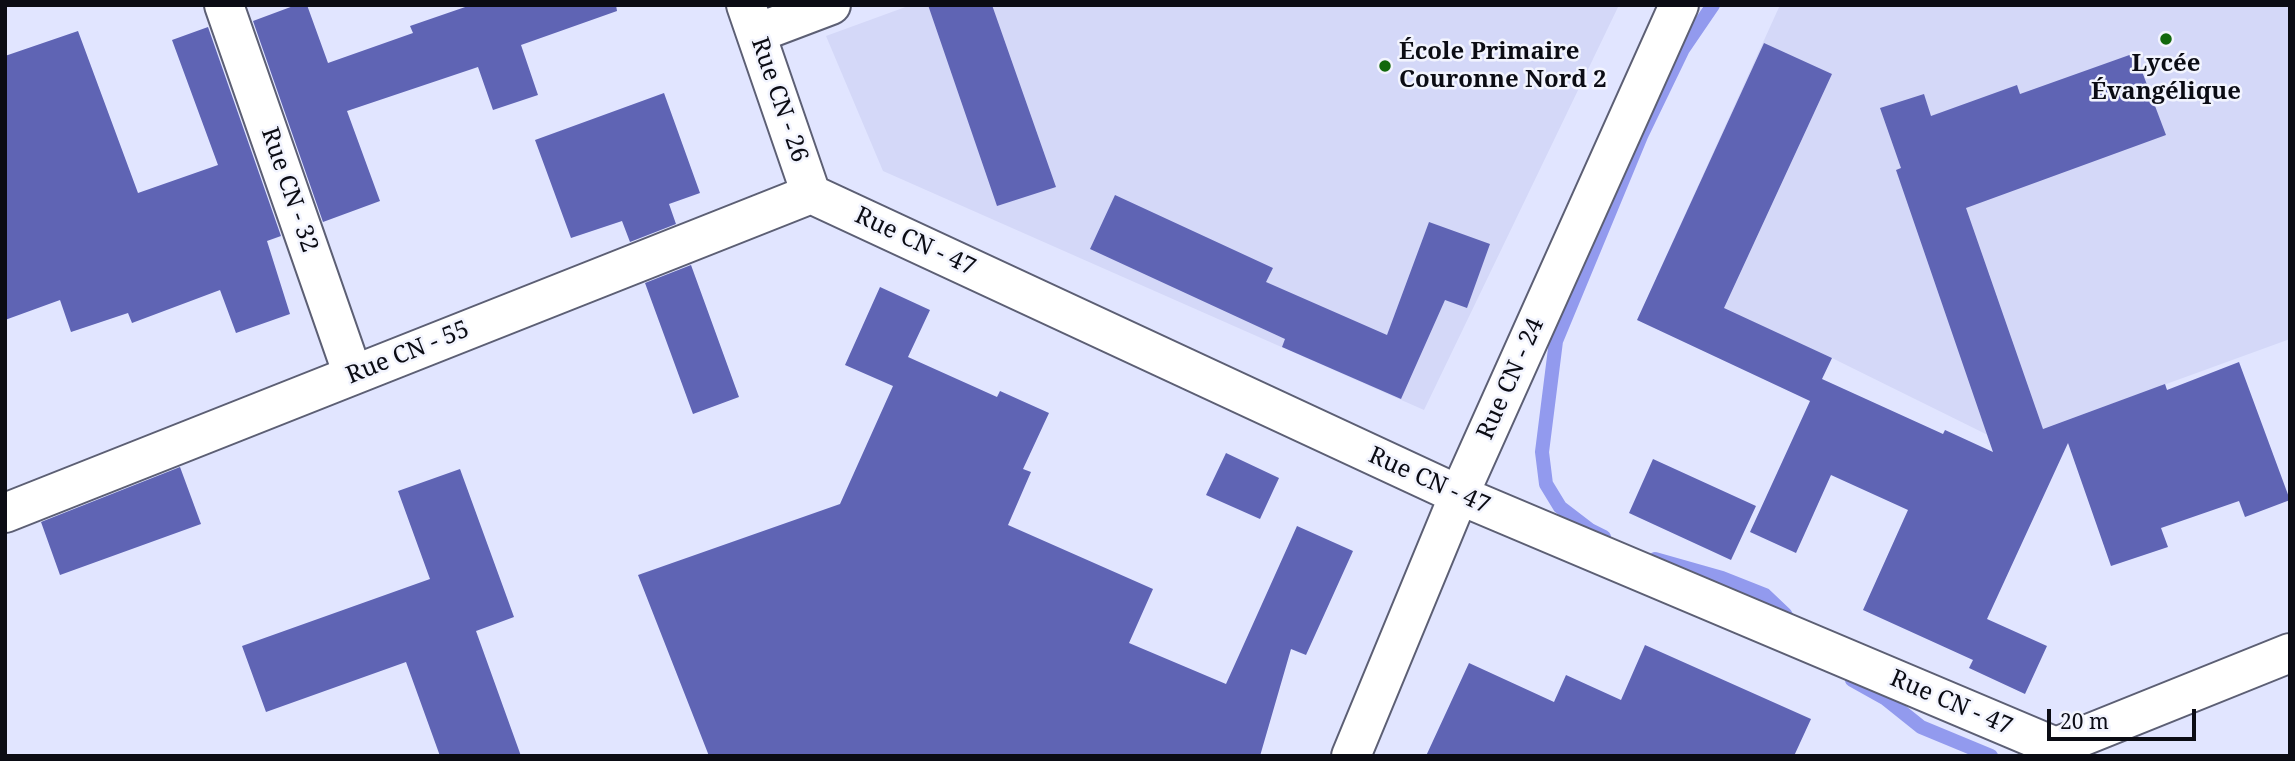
<!DOCTYPE html>
<html>
<head>
<meta charset="utf-8">
<style>
  body { margin:0 }
  #map { position:relative; width:2295px; height:761px; overflow:hidden; background:#e1e5ff; font-family:"Noto Serif",serif }
  canvas { display:block }
  .frame { position:absolute; inset:0; border:7px solid #0b0c14; pointer-events:none }
  .scale { position:absolute; left:2047px; top:709px; width:149px; height:32px; box-sizing:border-box; border:4px solid #0b0c14; border-top:0; padding-left:9px; font-size:21px; line-height:24px; white-space:nowrap; color:#0b0c14; -webkit-text-stroke:5px #f2f4fe; paint-order:stroke }
</style>
</head>
<body>
<div id="map">
<canvas width="2295" height="761"></canvas>
<div class="frame"></div>
<div class="scale">20 m</div>
</div>
<script>
const c = document.querySelector('canvas').getContext('2d');
c.lineJoin = 'round';
function fillPath(path, color) {
  c.fillStyle = color;
  c.fill(path, 'evenodd');
}
function poly(rows) {
  const path = new Path2D();
  for (const r of rows) {
    path.moveTo(r[0], r[1]);
    for (let i = 2; i < r.length; i += 2) path.lineTo(r[i], r[i + 1]);
  }
  return path;
}
function stroke(path, color, width, dash) {
  c.strokeStyle = color;
  c.lineWidth = width;
  c.lineCap = dash ? 'butt' : 'round';
  c.setLineDash(dash || []);
  c.stroke(path);
}
function drawText(font, color, halo, rows, align = 'center') {
  c.font = font + ' "Noto Serif",serif';
  c.lineWidth = 5;
  c.setLineDash([]);
  c.textBaseline = 'middle';
  c.strokeStyle = halo;
  c.fillStyle = color;
  for (const [text, x, y, turn = 0] of rows) {
    c.save();
    c.translate(x, y);
    c.rotate((+turn || 0) * Math.PI / 180);
    c.textAlign = isNaN(turn) ? turn : align;
    if (halo) c.strokeText(text, 0, 0);
    c.fillText(text, 0, 0);
    c.restore();
  }
}
const built = poly([
  [911,5,1619,5,1424,410,883,171,826,36],
  [1780,5,2290,5,2290,339,2004,443,1832,358,1656,278]
]);
const stream = poly([
  [1604,537,1590,530,1560,507,1546,484,1542,452,1556,341,1641,136,1683,49,1713,5],
  [1655,559,1722,578,1765,595,1785,614,1792,626],
  [1852,680,1886,699,1921,727,1991,756]
]);
const building = poly([
  [296,5,307,5,328,63,413,33,410,26,471,5,616,5,617,11,521,45,538,95,493,110,478,67,347,111,380,201,323,222,253,21],
  [928,5,992,5,1056,187,997,206],
  [208,27,281,236,267,241,290,314,236,333,220,290,132,323,128,313,71,332,60,300,5,320,5,56,78,31,138,193,218,165,172,40],
  [1764,43,1832,74,1724,308,1832,358,1822,379,1943,434,1945,430,1993,452,1896,170,1901,168,1880,108,1924,94,1931,116,2017,85,2020,94,2135,53,2166,135,1966,208,2043,429,2165,384,2167,390,2239,362,2290,500,2245,517,2239,501,2161,528,2168,547,2111,566,2068,443,1987,619,2047,646,2025,694,1969,668,1973,660,1863,610,1908,510,1831,475,1796,553,1750,532,1810,401,1637,320],
  [664,93,700,193,669,204,676,224,630,242,622,221,571,238,535,140],
  [1115,195,1273,268,1266,282,1387,335,1429,222,1490,244,1467,308,1445,300,1401,399,1282,347,1285,339,1090,249],
  [691,265,739,397,693,414,645,283],
  [880,287,930,310,908,357,997,397,1000,391,1049,413,1023,469,1031,472,1008,525,1153,589,1129,643,1226,684,1297,526,1353,551,1306,655,1291,649,1260,756,709,756,638,575,840,504,893,386,845,365],
  [1226,453,1279,478,1260,519,1206,495],
  [1653,459,1756,506,1731,560,1629,513],
  [180,467,201,524,60,575,41,522],
  [460,469,514,617,476,631,521,756,440,756,406,662,266,712,242,646,430,579,398,491],
  [1645,645,1811,719,1794,756,1426,756,1469,663,1554,702,1566,675,1621,700]
]);
const minor = poly([
  [224,5,353,375],
  [746,5,811,194],
  [757,33,831,5],
  [811,194,1459,495,2056,747],
  [5,513,811,194],
  [2056,747,2290,653],
  [1351,756,1459,495,1679,5]
]);
const markers = [
  [2166,39,7,"#11680d"],
  [1385,66,7,"#11680d"]
];
const poiNames = [
  ["École Primaire",1399,52],
  ["Couronne Nord 2",1399,80],
  ["Lycée",2166,64,"center"],
  ["Évangélique",2166,92,"center"]
];
const streetNames = [
  ["Rue CN - 26",779,100,71],
  ["Rue CN - 32",289,190,71],
  ["Rue CN - 47",915,242,25],
  ["Rue CN - 55",408,353,-22],
  ["Rue CN - 24",1511,379,-66],
  ["Rue CN - 47",1429,481,24],
  ["Rue CN - 47",1951,703,23]
];
fillPath(built, '#d4d8f8');
stroke(stream, '#929aee', 14);
fillPath(building, '#5f64b4');
stroke(minor, '#5c5f74', 42);
stroke(minor, '#fff', 38);
for (const [x, y, r, color] of markers) {
  const dot = new Path2D();
  dot.arc(x, y, r, 0, 2 * Math.PI);
  c.fillStyle = color;
  c.fill(dot);
  stroke(dot, '#f2f4fe', 2.5);
}
drawText('bold 24px', '#0b0c14', '#f2f4fe', poiNames, 'left');
drawText('24px', '#0b0c14', '#f2f4fe', streetNames);
</script>
</body>
</html>
